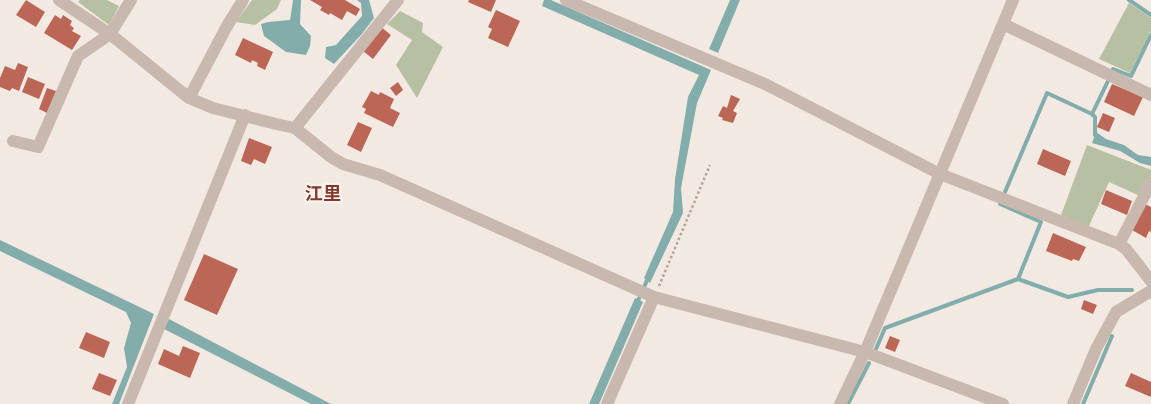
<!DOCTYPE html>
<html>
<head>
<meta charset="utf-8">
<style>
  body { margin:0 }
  canvas { display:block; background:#f2e9e2 }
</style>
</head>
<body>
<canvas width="1151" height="404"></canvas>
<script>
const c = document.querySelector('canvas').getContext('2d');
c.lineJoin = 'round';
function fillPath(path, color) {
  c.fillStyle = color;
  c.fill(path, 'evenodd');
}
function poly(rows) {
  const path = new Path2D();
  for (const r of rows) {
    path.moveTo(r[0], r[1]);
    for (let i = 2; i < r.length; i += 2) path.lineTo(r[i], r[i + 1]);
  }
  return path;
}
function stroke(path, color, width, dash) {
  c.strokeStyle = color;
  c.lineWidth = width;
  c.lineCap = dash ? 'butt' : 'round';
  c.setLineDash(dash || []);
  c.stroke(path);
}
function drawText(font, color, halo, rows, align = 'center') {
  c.font = font + ' "Space Grotesk","Noto Sans JP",sans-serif';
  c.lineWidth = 4.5;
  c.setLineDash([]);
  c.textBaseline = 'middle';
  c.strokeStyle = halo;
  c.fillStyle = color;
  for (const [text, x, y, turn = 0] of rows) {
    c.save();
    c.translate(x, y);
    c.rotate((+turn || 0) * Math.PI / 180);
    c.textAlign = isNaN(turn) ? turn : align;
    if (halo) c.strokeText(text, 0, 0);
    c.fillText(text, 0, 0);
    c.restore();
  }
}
const green = poly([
  [80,0,107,0,119,6,109,25,78,2],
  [252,0,281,0,277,9,255,25,236,22],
  [1129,3,1151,18,1151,30,1130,73,1099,59],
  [400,11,423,23,422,32,443,47,417,98,396,65,412,40,387,24],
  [1087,145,1151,170,1151,175,1140,196,1109,182,1088,228,1061,215]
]);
const water = poly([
  [293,0,301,0,300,24,311,36,310,46,306,55,286,52,264,36,261,24,268,22,290,20],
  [357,0,369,0,374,18,361,35,334,64,325,58,326,47,336,45,362,16,361,3],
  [544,0,551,0,711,70,697,103,681,188,683,213,650,283,644,278,673,212,675,179,688,97,699,75,542,6],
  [730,0,740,0,718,53,709,49],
  [1096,132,1106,139,1124,145,1138,155,1151,157,1151,166,1140,163,1120,151,1092,143],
  [0,240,154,314,119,404,112,404,127,367,124,348,131,323,126,312,0,251],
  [635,298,643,302,599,404,589,404],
  [169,319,331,404,311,404,164,329]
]);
const stream = poly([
  [1129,0,1151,15],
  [1113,69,1131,76,1151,35],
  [1092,114,1095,117,1095,135,1097,138],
  [1005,192,1047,93,1092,114,1108,81],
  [1000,204,1041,222,1018,279],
  [637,303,648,278],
  [876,349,885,328,1018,279,1068,297,1098,290,1132,290],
  [848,404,869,363],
  [1083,404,1112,336]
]);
const building = poly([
  [26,0,45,12,36,27,16,15],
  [310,0,345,0,360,9,356,16,347,11,342,20,330,13,329,15,320,10,322,7],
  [469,0,496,0,491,12,468,2],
  [496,10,520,21,508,47,488,38,492,29,488,27],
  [55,15,61,19,63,15,72,21,70,25,74,28,72,31,81,36,72,50,44,33],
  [381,27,391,35,373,59,363,51],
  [243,38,273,52,265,70,257,66,258,63,252,60,251,63,235,55],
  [18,63,28,67,19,91,12,88,10,91,0,87,0,78,5,66,15,70],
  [28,77,45,84,39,99,22,92],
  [398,82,403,90,396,96,390,88],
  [1112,84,1143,97,1134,116,1104,102],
  [47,88,56,91,47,113,39,109],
  [371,91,379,95,380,92,394,99,390,108,400,113,393,127,364,113,366,109,362,107],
  [731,95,740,99,733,111,737,113,733,123,722,120,723,118,718,116,723,106,727,108],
  [1103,113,1115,118,1109,132,1097,127],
  [358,122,372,128,361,152,347,145],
  [249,138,272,147,265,164,254,159,251,165,241,161],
  [1043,149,1071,161,1065,176,1037,164],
  [1106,190,1132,201,1127,215,1101,204],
  [1145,204,1151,207,1151,232,1149,231,1146,238,1132,230],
  [1053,233,1086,247,1079,261,1073,259,1072,261,1046,251],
  [204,254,238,269,217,315,184,300],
  [1084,300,1097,305,1093,314,1081,309],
  [86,332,110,342,104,358,79,348],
  [890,336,900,340,895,352,885,348],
  [183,346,200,353,190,378,158,364,164,349,179,356],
  [99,373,117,380,110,396,92,389],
  [1131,373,1151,382,1151,397,1125,386]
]);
const path = poly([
  [659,286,710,165]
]);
const minor = poly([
  [59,0,110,34,189,98,213,108,276,124,295,128,331,157,343,164,380,175,654,297,865,352,1003,404],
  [566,0,765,84,940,174,1119,244,1126,249,1151,281],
  [1003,24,1151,95],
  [189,98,227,26,243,0],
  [295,128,398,0],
  [13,141,38,147,78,56,110,34,131,0],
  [1119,244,1151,183],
  [128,404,245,115],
  [607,404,654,297],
  [840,404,865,352,1013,0],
  [1073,404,1096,349,1116,312,1151,291]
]);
const neighbourhoodNames = [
  ["江里",323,195]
];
fillPath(green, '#b8c0a3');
fillPath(water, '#83adab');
stroke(stream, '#83adab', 4);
fillPath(building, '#bc6656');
stroke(path, '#b5a398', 2.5, [2.5, 2.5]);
stroke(minor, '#c9b8ae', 12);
drawText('bold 18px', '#81392c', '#f9f3ee', neighbourhoodNames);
</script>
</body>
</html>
